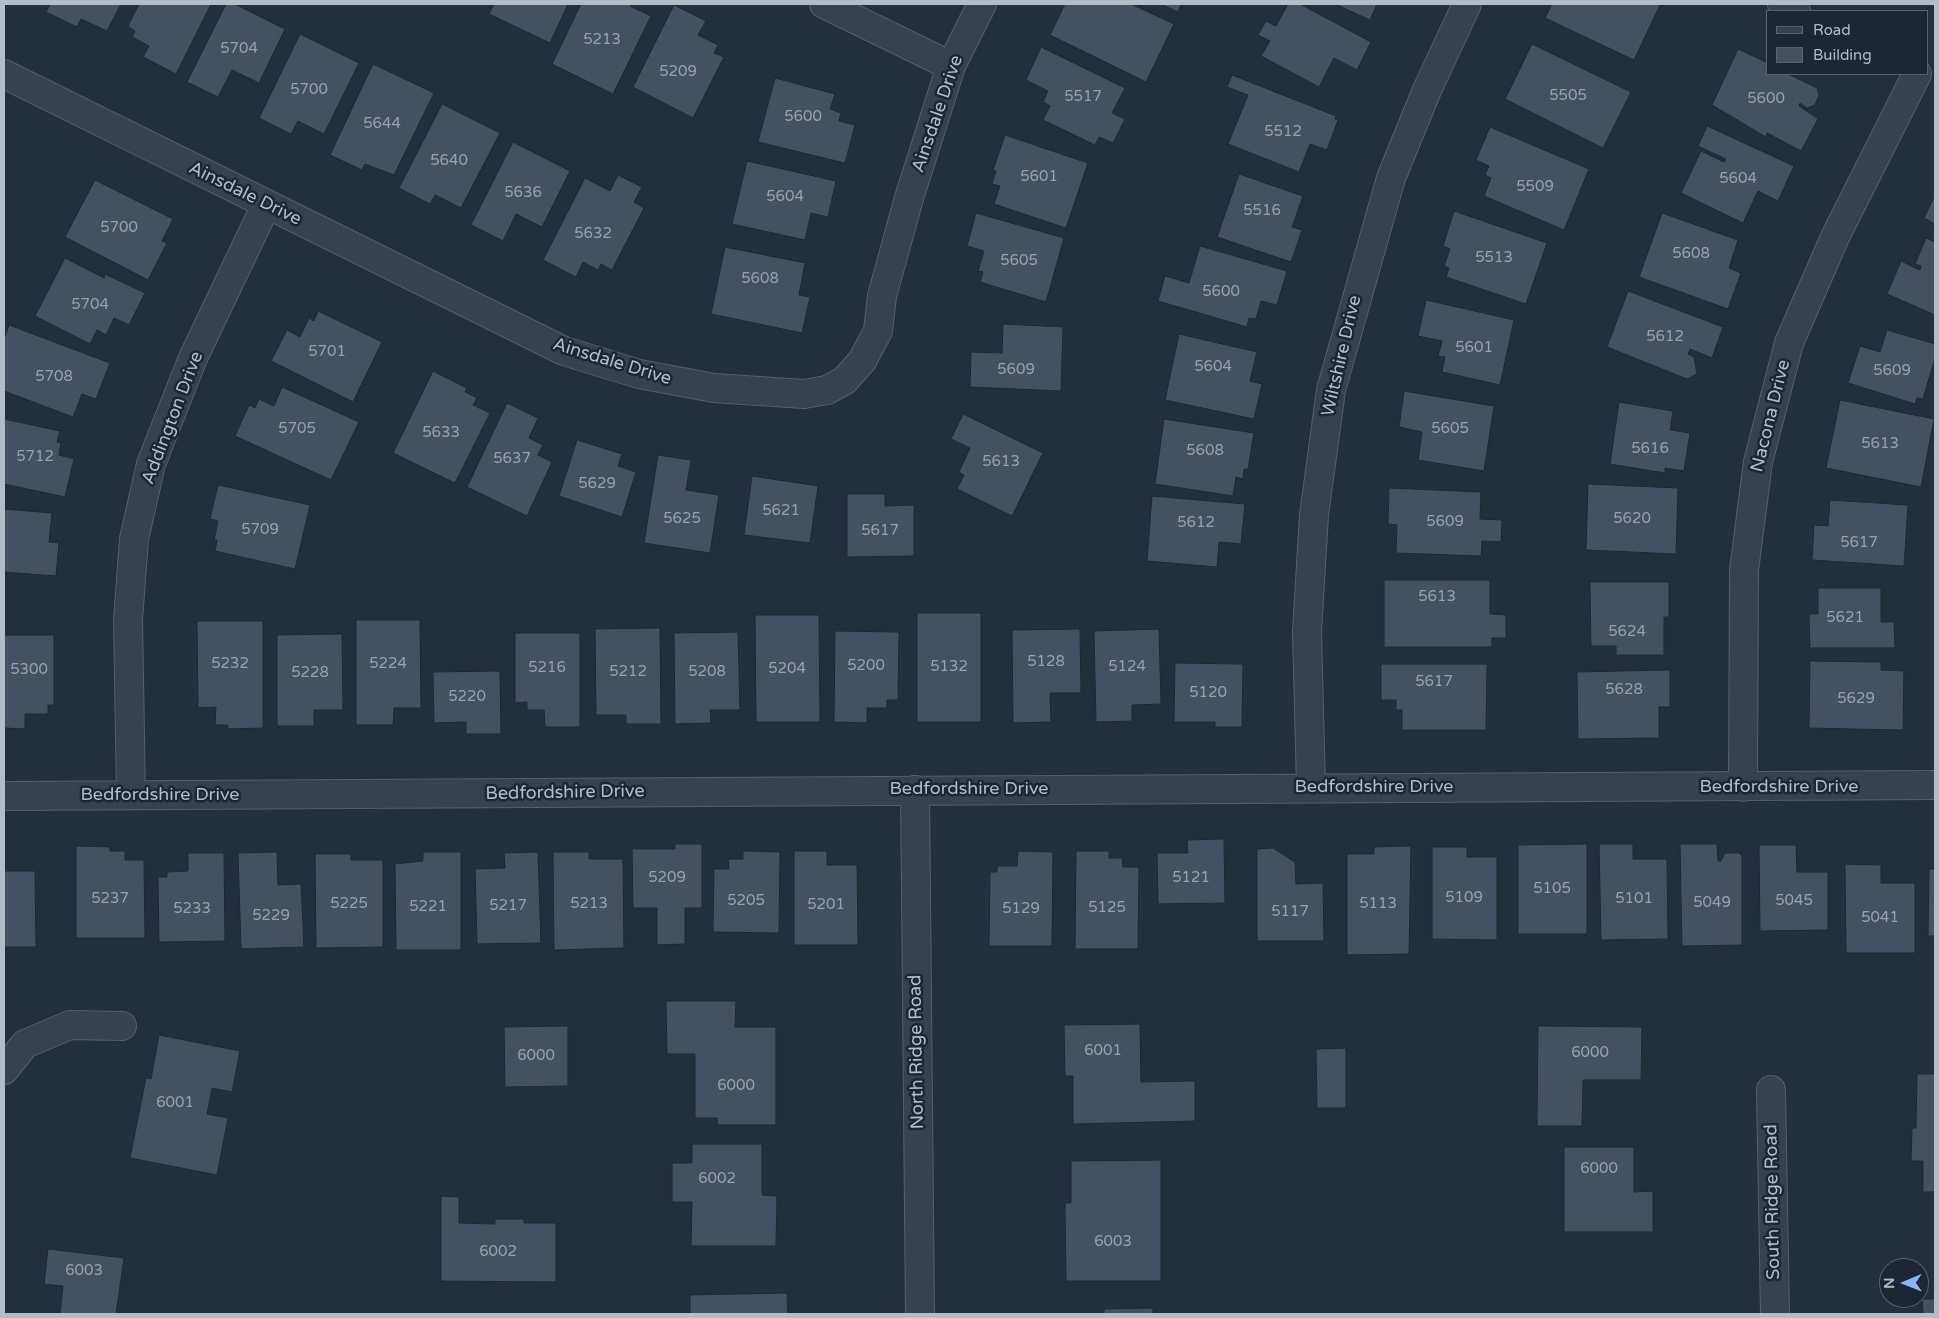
<!DOCTYPE html>
<html>
<head>
<meta charset="utf-8">
<style>
  body { margin:0 }
  #map { position:relative; width:1939px; height:1318px; overflow:hidden; background:#242f3e; font-family:"Varela Round",sans-serif }
  canvas { display:block }
  .frame { position:absolute; inset:0; border:5px solid #b4bcc9; pointer-events:none }
  .legend { position:absolute; left:1766px; top:10px; width:162px; height:65px; box-sizing:border-box; background:#1d2633; border:1px solid #59626f; margin:0; padding:6px 9px; list-style:none; font-size:15px; color:#b4bcc9 }
  .legend li { display:flex; align-items:center; gap:10px; height:25px }
  .legend b { width:25px; border:1px solid #59626f }
  .north { position:absolute; left:1879px; top:1258px; width:50px; height:50px; box-sizing:border-box; background:#1d2633; border:1px solid #59626f; border-radius:50%; rotate:269deg; font-size:14px; font-weight:700; line-height:20px; text-align:center; color:#b4bcc9 }
  .north::after { content:''; display:block; margin:auto; width:18px; height:22px; background:#8ab4f8; clip-path:polygon(50% 0,100% 100%,50% 72%,0 100%) }
</style>
</head>
<body>
<div id="map">
<canvas width="1939" height="1318"></canvas>
<div class="frame"></div>
<ul class="legend">
<li><b style="height:6px;background:#38414e"></b>Road</li>
<li><b style="height:14px;background:#455162"></b>Building</li>
</ul>
<div class="north">N</div>
</div>
<script>
const c = document.querySelector('canvas').getContext('2d');
c.lineJoin = 'round';
function fillPath(path, color) {
  c.fillStyle = color;
  c.fill(path, 'evenodd');
}
function poly(rows) {
  const path = new Path2D();
  for (const r of rows) {
    path.moveTo(r[0], r[1]);
    for (let i = 2; i < r.length; i += 2) path.lineTo(r[i], r[i + 1]);
  }
  return path;
}
function stroke(path, color, width, dash) {
  c.strokeStyle = color;
  c.lineWidth = width;
  c.lineCap = dash ? 'butt' : 'round';
  c.setLineDash(dash || []);
  c.stroke(path);
}
function drawText(font, color, halo, rows, align = 'center') {
  c.font = font + ' "Varela Round",sans-serif';
  c.lineWidth = 5;
  c.setLineDash([]);
  c.textBaseline = 'middle';
  c.strokeStyle = halo;
  c.fillStyle = color;
  for (const [text, x, y, turn = 0] of rows) {
    c.save();
    c.translate(x, y);
    c.rotate((+turn || 0) * Math.PI / 180);
    c.textAlign = isNaN(turn) ? turn : align;
    if (halo) c.strokeText(text, 0, 0);
    c.fillText(text, 0, 0);
    c.restore();
  }
}
const building = poly([
  [50,4,121,4,107,31,81,19,77,27,46,12,50,4],
  [139,4,211,4,176,74,143,57,149,46,132,37,135,31,128,26,139,4],
  [226,4,235,4,285,29,259,83,232,70,218,97,187,82,226,4],
  [494,4,568,4,550,43,489,14,494,4],
  [581,4,632,4,630,6,651,16,613,94,552,64,581,4],
  [1065,4,1131,4,1174,24,1146,82,1050,35,1065,4],
  [1161,4,1181,4,1178,12,1161,4],
  [1288,4,1300,4,1371,42,1357,70,1334,58,1319,87,1261,56,1270,41,1258,35,1266,21,1276,26,1288,4],
  [1335,4,1377,4,1370,20,1335,4],
  [1552,4,1658,4,1660,5,1634,60,1545,18,1552,4],
  [674,5,706,21,698,35,718,45,714,53,724,57,693,118,633,87,674,5],
  [300,34,359,63,324,134,298,121,291,134,259,118,300,34],
  [1532,44,1631,92,1603,148,1505,99,1532,44],
  [1041,47,1125,88,1112,113,1125,119,1113,143,1099,137,1095,145,1043,120,1050,106,1043,102,1048,91,1026,80,1041,47],
  [1738,49,1768,63,1768,74,1788,74,1817,88,1819,95,1815,105,1807,108,1800,103,1799,106,1818,119,1801,151,1767,133,1766,137,1712,105,1738,49],
  [373,64,434,93,394,175,365,164,362,170,330,155,373,64],
  [1232,75,1336,116,1335,119,1338,120,1327,150,1310,144,1299,172,1228,144,1248,95,1227,87,1232,75],
  [775,78,835,94,830,109,841,113,839,121,855,125,845,163,758,142,775,78],
  [442,104,500,133,461,208,435,195,430,204,399,188,442,104],
  [1707,126,1794,166,1778,201,1758,191,1743,223,1681,193,1701,151,1724,162,1726,159,1698,146,1707,126],
  [1490,127,1589,169,1564,230,1484,196,1491,178,1485,175,1489,166,1476,160,1490,127],
  [1005,135,1088,163,1066,228,994,204,1000,186,992,184,996,171,993,170,1005,135],
  [513,142,570,171,542,227,516,214,503,241,471,225,513,142],
  [747,161,836,181,828,217,811,213,805,240,732,224,747,161],
  [1239,174,1303,196,1292,227,1302,230,1291,262,1217,237,1239,174],
  [618,175,642,187,634,202,644,208,612,270,601,264,598,270,583,262,576,277,543,260,585,178,610,191,618,175],
  [95,180,173,219,162,241,167,243,148,280,65,237,95,180],
  [1935,195,1935,224,1924,218,1935,195],
  [1454,211,1547,243,1526,304,1446,277,1449,268,1444,266,1450,249,1443,246,1454,211],
  [976,213,1064,238,1046,302,980,282,983,272,978,271,984,251,967,246,976,213],
  [1662,213,1738,240,1729,268,1741,273,1728,309,1639,277,1662,213],
  [1926,238,1935,242,1935,315,1887,294,1901,261,1920,270,1921,266,1915,264,1926,238],
  [1200,246,1287,271,1277,305,1261,301,1256,319,1249,318,1247,327,1158,301,1165,276,1189,283,1200,246],
  [725,247,805,263,799,295,810,297,802,333,711,314,725,247],
  [65,258,104,278,105,274,145,293,129,325,114,318,106,335,97,330,90,344,35,316,65,258],
  [1628,291,1723,327,1712,358,1690,349,1688,354,1694,357,1697,374,1687,379,1607,347,1628,291],
  [1426,300,1514,320,1500,385,1442,372,1445,357,1438,356,1442,341,1418,336,1426,300],
  [318,311,382,342,353,402,271,361,287,330,300,337,309,318,314,321,318,311],
  [1003,324,1063,327,1061,391,970,387,971,352,1002,353,1003,324],
  [9,325,110,363,96,399,82,394,73,417,4,391,4,339,9,325],
  [1887,330,1935,344,1935,358,1923,399,1917,398,1915,404,1848,383,1860,346,1880,352,1887,330],
  [1179,334,1257,352,1250,381,1262,384,1254,419,1165,400,1179,334],
  [433,371,467,388,465,392,477,398,473,405,490,413,455,483,393,453,433,371],
  [282,387,359,422,331,480,235,436,249,405,255,408,259,399,274,406,282,387],
  [1404,391,1494,406,1484,471,1418,460,1422,432,1399,427,1404,391],
  [1840,400,1934,419,1921,487,1826,468,1840,400],
  [1619,402,1673,411,1670,430,1690,433,1684,471,1665,468,1665,473,1610,464,1619,402],
  [507,403,538,418,529,438,543,445,538,455,552,462,527,516,467,487,507,403],
  [963,414,1043,453,1012,516,957,489,964,475,959,472,970,448,951,439,963,414],
  [4,419,60,431,57,442,61,443,59,455,74,459,65,497,4,484,4,419],
  [1164,419,1254,433,1248,469,1244,469,1243,479,1236,477,1233,496,1155,484,1164,419],
  [577,440,622,454,618,466,636,472,622,517,559,496,577,440],
  [658,455,691,460,686,490,719,495,710,553,644,543,658,455],
  [752,476,818,486,810,543,744,535,752,476],
  [1588,484,1678,488,1676,554,1586,550,1588,484],
  [218,485,310,505,295,569,215,551,217,540,214,540,218,521,210,519,218,485],
  [1389,488,1481,492,1480,519,1502,520,1501,542,1482,541,1481,556,1396,553,1397,525,1388,524,1389,488],
  [847,494,885,494,885,506,914,505,914,556,847,557,847,494],
  [1152,496,1245,504,1241,544,1219,542,1217,567,1147,561,1152,496],
  [1830,500,1908,505,1904,566,1812,560,1814,525,1828,526,1830,500],
  [4,509,52,513,49,542,59,543,56,576,4,572,4,509],
  [1384,580,1490,580,1490,614,1506,615,1506,638,1492,638,1492,647,1384,647,1384,580],
  [1590,582,1669,582,1669,617,1664,617,1664,655,1616,655,1616,646,1591,646,1590,582],
  [1818,588,1881,588,1881,622,1894,622,1895,648,1810,648,1809,614,1818,614,1818,588],
  [917,613,981,613,981,722,917,722,917,613],
  [755,615,819,615,820,722,756,722,755,615],
  [356,620,420,620,421,708,394,708,393,725,356,725,356,620],
  [197,621,263,621,263,728,228,729,228,725,215,725,216,707,198,708,197,621],
  [660,628,661,724,626,724,626,715,596,715,595,629,660,628],
  [1080,629,1081,693,1050,693,1051,722,1013,723,1012,630,1080,629],
  [1159,629,1161,704,1132,705,1132,721,1096,722,1094,631,1159,629],
  [835,631,899,632,898,700,887,700,887,708,867,708,867,723,834,722,835,631],
  [738,632,740,710,710,710,711,723,675,724,674,633,738,632],
  [515,633,580,633,580,727,545,727,544,710,527,710,527,702,515,703,515,633],
  [342,634,343,710,314,710,314,726,277,726,277,635,342,634],
  [4,635,54,635,54,705,48,705,48,714,25,714,25,729,4,728,4,635],
  [1810,661,1881,662,1881,670,1904,671,1903,730,1809,728,1810,661],
  [1175,663,1243,664,1242,727,1215,727,1215,722,1174,722,1175,663],
  [1381,664,1487,664,1486,730,1402,730,1402,710,1396,710,1396,700,1381,700,1381,664],
  [1670,670,1670,707,1659,707,1659,738,1578,739,1577,672,1670,670],
  [500,671,501,734,466,734,466,722,434,723,433,672,500,671],
  [1224,839,1225,903,1158,904,1157,853,1188,853,1187,840,1224,839],
  [675,844,702,844,702,908,685,908,685,944,657,945,657,908,633,908,632,849,675,849,675,844],
  [1587,844,1587,934,1518,934,1518,845,1587,844],
  [1599,844,1633,844,1633,859,1667,859,1668,939,1601,940,1599,844],
  [1680,844,1717,844,1718,861,1721,861,1725,853,1739,853,1742,856,1742,945,1682,946,1680,844],
  [1759,845,1796,845,1797,872,1828,872,1828,930,1760,931,1759,845],
  [76,846,110,847,110,851,125,851,125,860,144,860,145,938,76,938,76,846],
  [1411,846,1409,954,1347,955,1347,854,1374,854,1374,847,1411,846],
  [1432,847,1467,847,1467,857,1497,857,1497,940,1432,939,1432,847],
  [1273,848,1295,862,1296,884,1323,883,1324,941,1257,941,1257,849,1273,848],
  [743,851,780,852,779,933,713,932,714,869,729,869,728,859,743,859,743,851],
  [794,851,827,851,827,865,857,865,858,945,794,945,794,851],
  [1018,851,1053,852,1052,946,989,946,990,872,997,872,997,866,1017,866,1018,851],
  [1076,851,1109,851,1109,858,1122,858,1123,867,1139,867,1138,949,1075,949,1076,851],
  [277,852,278,885,301,884,304,947,241,949,238,853,277,852],
  [423,852,461,852,461,950,396,950,395,864,423,861,423,852],
  [538,852,541,943,477,944,475,869,505,868,504,853,538,852],
  [553,852,589,852,589,859,623,859,624,948,554,950,553,852],
  [188,853,224,853,225,941,159,942,158,877,167,877,167,872,188,871,188,853],
  [315,854,351,854,351,860,383,860,383,947,316,948,315,854],
  [1845,864,1881,865,1881,883,1915,883,1915,953,1846,953,1845,864],
  [1929,869,1935,869,1935,936,1928,936,1929,869],
  [4,871,35,871,36,947,4,947,4,871],
  [666,1001,736,1001,735,1027,776,1027,776,1125,718,1125,717,1118,695,1118,695,1054,667,1054,666,1001],
  [1140,1024,1141,1082,1195,1081,1195,1121,1073,1124,1073,1076,1065,1076,1064,1025,1140,1024],
  [568,1026,568,1086,505,1087,504,1027,568,1026],
  [1538,1026,1642,1027,1641,1080,1583,1080,1582,1126,1537,1126,1538,1026],
  [159,1035,240,1051,232,1092,212,1088,207,1114,228,1118,217,1175,130,1158,146,1078,151,1079,159,1035],
  [1346,1048,1346,1108,1317,1108,1316,1049,1346,1048],
  [1917,1074,1935,1074,1935,1192,1923,1192,1923,1161,1911,1161,1912,1128,1916,1128,1917,1074],
  [692,1144,762,1144,762,1195,777,1196,776,1246,691,1246,692,1202,672,1202,672,1163,692,1163,692,1144],
  [1564,1147,1634,1147,1634,1192,1653,1191,1653,1232,1564,1232,1564,1147],
  [1161,1160,1161,1281,1066,1281,1065,1203,1071,1203,1071,1161,1161,1160],
  [441,1196,459,1197,459,1223,495,1224,495,1219,524,1219,524,1223,556,1223,556,1282,441,1281,441,1196],
  [48,1249,124,1258,116,1314,60,1314,63,1286,44,1284,48,1249],
  [787,1293,788,1314,690,1314,690,1295,787,1293],
  [1922,1299,1935,1299,1935,1314,1923,1314,1922,1299],
  [1153,1308,1153,1314,1104,1314,1104,1309,1153,1308]
]);
const street = poly([
  [824,4,951,66],
  [1782,4,1796,11],
  [4,74,564,351,639,374,714,388,804,394,827,390,844,381,862,361,878,331,882,296,909,198,951,66,982,4],
  [1311,787,1307,632,1314,515,1331,390,1391,178,1427,90,1467,4],
  [1743,787,1744,570,1758,462,1789,343,1835,237,1917,74],
  [915,790,920,1314],
  [131,795,128,620,134,539,151,464,193,358,266,205],
  [4,796,1935,785],
  [4,1070,25,1044,70,1025,122,1026],
  [1771,1090,1775,1314]
]);
const numberNames = [
  ["5213",602,40],
  ["5704",239,49],
  ["5209",678,72],
  ["5700",309,90],
  ["5505",1568,96],
  ["5517",1083,97],
  ["5600",1766,99],
  ["5600",803,117],
  ["5644",382,124],
  ["5512",1283,132],
  ["5640",449,161],
  ["5601",1039,177],
  ["5604",1738,179],
  ["5509",1535,187],
  ["5636",523,193],
  ["5604",785,197],
  ["5516",1262,211],
  ["5700",119,228],
  ["5632",593,234],
  ["5608",1691,254],
  ["5513",1494,258],
  ["5605",1019,261],
  ["5608",760,279],
  ["5600",1221,292],
  ["5704",90,305],
  ["5612",1665,337],
  ["5601",1474,348],
  ["5701",327,352],
  ["5604",1213,367],
  ["5609",1016,370],
  ["5609",1892,371],
  ["5708",54,377],
  ["5705",297,429],
  ["5605",1450,429],
  ["5633",441,433],
  ["5613",1880,444],
  ["5616",1650,449],
  ["5608",1205,451],
  ["5712",35,457],
  ["5637",512,459],
  ["5613",1001,462],
  ["5629",597,484],
  ["5621",781,511],
  ["5625",682,519],
  ["5620",1632,519],
  ["5609",1445,522],
  ["5612",1196,523],
  ["5709",260,530],
  ["5617",880,531],
  ["5617",1859,543],
  ["5613",1437,597],
  ["5621",1845,618],
  ["5624",1627,632],
  ["5128",1046,662],
  ["5232",230,664],
  ["5224",388,664],
  ["5200",866,666],
  ["5132",949,667],
  ["5124",1127,667],
  ["5216",547,668],
  ["5204",787,669],
  ["5300",29,670],
  ["5212",628,672],
  ["5208",707,672],
  ["5228",310,673],
  ["5617",1434,682],
  ["5628",1624,690],
  ["5120",1208,693],
  ["5220",467,697],
  ["5629",1856,699],
  ["5209",667,878],
  ["5121",1191,878],
  ["5105",1552,889],
  ["5109",1464,898],
  ["5237",110,899],
  ["5101",1634,899],
  ["5205",746,901],
  ["5045",1794,901],
  ["5049",1712,903],
  ["5225",349,904],
  ["5213",589,904],
  ["5113",1378,904],
  ["5201",826,905],
  ["5217",508,906],
  ["5221",428,907],
  ["5125",1107,908],
  ["5233",192,909],
  ["5129",1021,909],
  ["5117",1290,912],
  ["5229",271,916],
  ["5041",1880,918],
  ["6001",1103,1051],
  ["6000",1590,1053],
  ["6000",536,1056],
  ["6000",736,1086],
  ["6001",175,1103],
  ["6000",1599,1169],
  ["6002",717,1179],
  ["6003",1113,1242],
  ["6002",498,1252],
  ["6003",84,1271]
];
const streetNames = [
  ["Ainsdale Drive",938,114,-71],
  ["Ainsdale Drive",245,194,26],
  ["Wiltshire Drive",1342,356,-77],
  ["Ainsdale Drive",612,362,17],
  ["Nacona Drive",1771,416,-76],
  ["Addington Drive",173,418,-69],
  ["Bedfordshire Drive",1374,787],
  ["Bedfordshire Drive",1779,787],
  ["Bedfordshire Drive",969,789],
  ["Bedfordshire Drive",565,793,-1],
  ["Bedfordshire Drive",160,795],
  ["North Ridge Road",917,1052,-91],
  ["South Ridge Road",1773,1202,-91]
];
fillPath(building, '#455162');
stroke(building, '#1f2835', 1);
stroke(street, '#565f6c', 30);
stroke(street, '#38414e', 28);
drawText('15px', '#98a1af', null, numberNames);
drawText('18px', '#b4bcc9', '#1d2633', streetNames);
</script>
</body>
</html>
